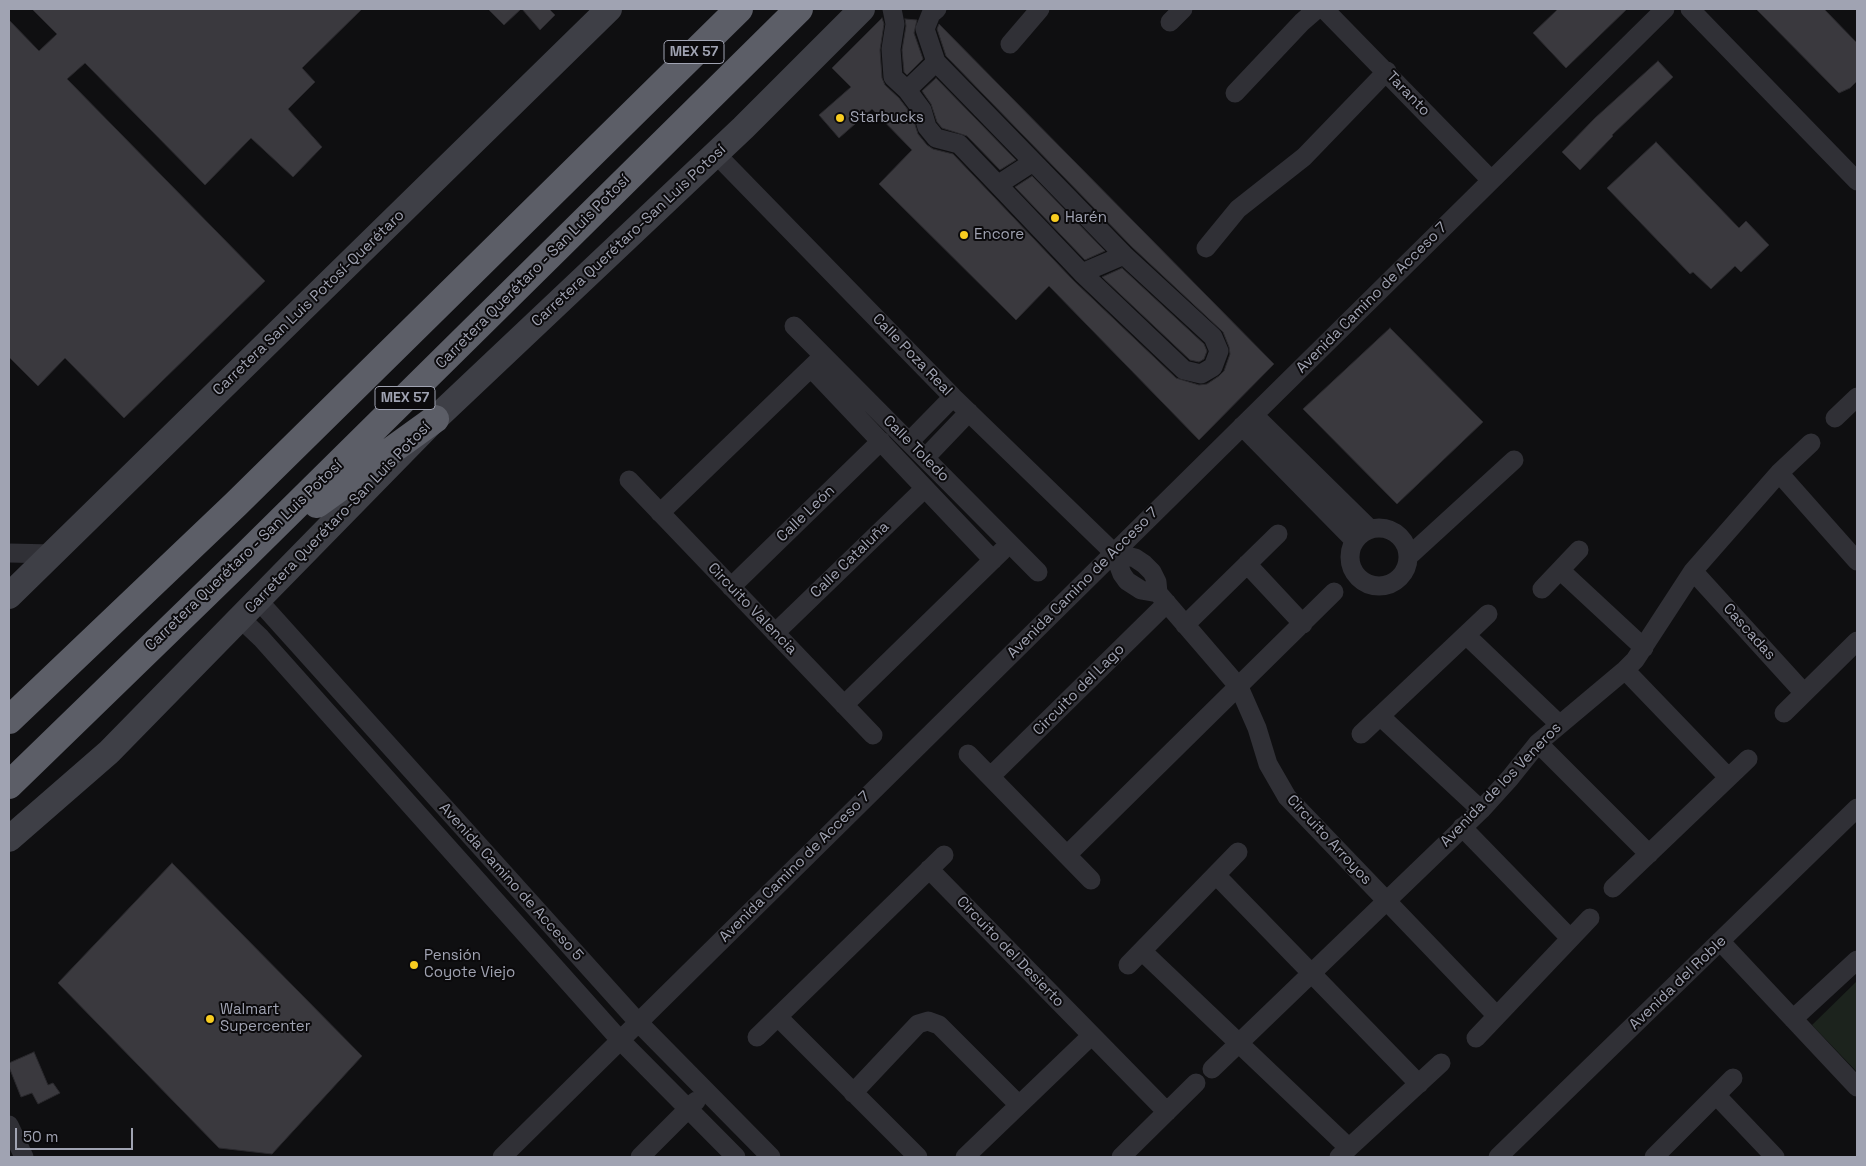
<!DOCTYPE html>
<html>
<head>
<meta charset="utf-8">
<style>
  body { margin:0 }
  #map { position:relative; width:1866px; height:1166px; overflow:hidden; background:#0f0f11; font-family:"Space Grotesk",sans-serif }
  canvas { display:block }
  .frame { position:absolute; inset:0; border:10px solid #a0a3b2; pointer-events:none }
  .scale { position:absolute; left:15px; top:1128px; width:118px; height:22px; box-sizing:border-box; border:2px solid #a0a3b2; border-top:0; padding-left:6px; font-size:15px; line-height:18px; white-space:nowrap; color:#a0a3b2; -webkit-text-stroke:4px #0b0a0c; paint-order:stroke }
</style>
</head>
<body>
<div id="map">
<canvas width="1866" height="1166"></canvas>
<div class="frame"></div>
<div class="scale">50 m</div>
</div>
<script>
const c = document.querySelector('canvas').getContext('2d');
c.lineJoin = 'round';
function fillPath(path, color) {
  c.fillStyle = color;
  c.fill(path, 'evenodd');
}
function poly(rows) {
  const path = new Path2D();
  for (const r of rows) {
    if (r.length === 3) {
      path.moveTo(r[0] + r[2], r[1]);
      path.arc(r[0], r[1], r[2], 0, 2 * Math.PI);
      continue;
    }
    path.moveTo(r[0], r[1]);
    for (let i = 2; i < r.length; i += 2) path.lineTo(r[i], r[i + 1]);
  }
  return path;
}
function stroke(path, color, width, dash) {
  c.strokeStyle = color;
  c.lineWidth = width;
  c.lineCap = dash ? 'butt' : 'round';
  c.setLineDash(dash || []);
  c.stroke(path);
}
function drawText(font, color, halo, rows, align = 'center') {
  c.font = font + ' "Space Grotesk",sans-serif';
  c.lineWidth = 4;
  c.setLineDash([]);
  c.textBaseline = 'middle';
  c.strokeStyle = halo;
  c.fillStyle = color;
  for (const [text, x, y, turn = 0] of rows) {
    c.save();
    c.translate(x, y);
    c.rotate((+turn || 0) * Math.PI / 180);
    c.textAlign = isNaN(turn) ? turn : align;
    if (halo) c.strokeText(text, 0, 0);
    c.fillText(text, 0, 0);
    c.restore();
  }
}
const green = poly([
  [1857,981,1857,1072,1812,1025]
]);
const building = poly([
  [32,9,362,9,302,68,315,82,288,109,322,147,293,177,251,138,205,185,85,63,67,79,265,281,124,418,65,358,38,386,9,357,9,20,39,51,57,34,32,9],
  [488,9,521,9,504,25,488,9],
  [522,9,549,9,555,15,540,30,522,9],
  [1558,9,1627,9,1566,68,1533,33,1558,9],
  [1756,9,1824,9,1857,43,1857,81,1850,88,1839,93,1756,9],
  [882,18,884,24,880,50,882,78,885,85,899,98,912,115,918,134,927,145,933,149,953,154,1074,281,1176,378,1199,385,1207,384,1219,376,1224,371,1230,354,1229,347,1223,332,1132,247,946,56,937,29,939,24,1274,364,1199,440,1049,286,1016,320,879,184,912,150,872,109,839,138,819,115,851,87,832,68,882,18],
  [905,19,917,20,914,33,923,59,907,75,904,72,902,50,906,26,905,19],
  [1658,61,1673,77,1612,135,1613,136,1580,170,1562,152,1595,118,1658,61],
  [936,78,1016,160,1000,170,967,136,942,128,937,122,931,104,922,91,936,78],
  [1656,142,1739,228,1746,221,1769,245,1741,272,1735,266,1711,289,1693,272,1690,274,1607,188,1656,142],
  [1032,176,1105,251,1085,260,1015,187,1032,176],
  [1122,268,1204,344,1207,351,1204,359,1199,362,1190,360,1102,277,1122,268],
  [1390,328,1483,422,1397,504,1303,409,1390,328],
  [172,863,362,1056,272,1154,219,1148,58,983,172,863],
  [34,1052,48,1085,53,1083,60,1093,38,1104,32,1093,21,1097,9,1067,9,1063,34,1052]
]);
const street = poly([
  [892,9,895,24,891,49,893,77,907,90,922,110,927,127,936,138,959,144,1082,273,1184,370,1201,374,1213,367,1219,351,1213,337,1124,255,936,62,925,29,931,14,937,9],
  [1324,9,1491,180],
  [1690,9,1857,181],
  [1170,22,1183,9],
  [1010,44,1040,9],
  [907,90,936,62],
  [1235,93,1302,22,1317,9],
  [715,153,953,397,1114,553,1122,574,1127,581,1141,590,1158,593],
  [999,184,1033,162],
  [1206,248,1238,209,1304,157,1387,71],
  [1082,273,1124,255],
  [794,326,1038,572],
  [811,368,993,560],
  [1254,415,1370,529],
  [1835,418,1857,397],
  [1242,426,1355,541],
  [909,442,953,397],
  [925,458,969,412],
  [1779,473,1857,561],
  [629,480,873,735],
  [660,513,819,360],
  [1379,557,29],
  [9,553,53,554],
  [1114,553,1135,558,1144,564,1152,572,1157,582,1158,593,1239,687,1257,728,1268,764,1287,797,1497,1016],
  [1408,557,1514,460],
  [1247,564,1303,624],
  [1560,570,1644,648],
  [1693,571,1804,693],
  [731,587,881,441],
  [1542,589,1579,550],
  [258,600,638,1022,771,1157],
  [240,618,261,638,620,1040,736,1157],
  [1185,625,1278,534],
  [775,633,925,488],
  [1466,635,1559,724],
  [1625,670,1728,777],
  [844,705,1002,551],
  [1784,713,1857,641],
  [1380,716,1481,810],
  [1361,734,1488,614],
  [1538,743,1649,854],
  [968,754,1091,880],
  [991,776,1167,603],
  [1462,827,1570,938],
  [1067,855,1334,592],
  [929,869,1167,1112],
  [1216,875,1419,1084],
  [1613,888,1748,759],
  [1720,941,1857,1087],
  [1142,951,1349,1148],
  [1128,965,1238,852],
  [778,1017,918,1157],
  [1793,1019,1857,960],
  [757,1037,944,855],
  [1476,1038,1590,918],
  [1212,1069,1481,810,1510,778,1538,743,1625,670,1635,660,1693,571,1779,473,1811,443],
  [853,1093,918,1024,928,1021,939,1025,1019,1105],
  [1716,1095,1775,1157],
  [9,1125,24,1157],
  [502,1157,1665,9],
  [640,1157,696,1101],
  [965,1157,1091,1036],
  [1121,1157,1196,1083],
  [1339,1157,1441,1063],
  [1498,1157,1857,808],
  [1654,1157,1733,1078]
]);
const secondary = poly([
  [9,596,609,9],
  [9,839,109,752,435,419,743,128,862,9]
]);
const highway = poly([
  [317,504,435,419],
  [9,720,236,504,739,9],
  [9,785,246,555,799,9]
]);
const markers = [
  [840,118,5,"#f8cc20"],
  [1055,218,5,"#f8cc20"],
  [964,235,5,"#f8cc20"],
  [414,965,5,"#f8cc20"],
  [210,1019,5,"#f8cc20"]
];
const shields = [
  [694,52,60],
  [405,398,60]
];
const shieldNames = [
  ["MEX 57",694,52],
  ["MEX 57",405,398]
];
const streetNames = [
  ["Taranto",1408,94,46],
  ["Carretera Querétaro-San Luis Potosí",629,236,-43],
  ["Carretera Querétaro - San Luis Potosí",533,272,-45],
  ["Avenida Camino de Acceso 7",1372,298,-45],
  ["Carretera San Luis Potosí-Querétaro",309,303,-44],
  ["Calle Poza Real",912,355,46],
  ["Calle Toledo",916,449,45],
  ["Calle León",806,514,-44],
  ["Carretera Querétaro-San Luis Potosí",338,518,-46],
  ["Carretera Querétaro - San Luis Potosí",244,556,-44],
  ["Calle Cataluña",850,560,-44],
  ["Avenida Camino de Acceso 7",1083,583,-45],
  ["Circuito Valencia",752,609,46],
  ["Cascadas",1749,632,48],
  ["Circuito del Lago",1079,690,-45],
  ["Avenida de los Veneros",1501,785,-46],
  ["Circuito Arroyos",1329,840,47],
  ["Avenida Camino de Acceso 7",795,867,-45],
  ["Avenida Camino de Acceso 5",511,882,48],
  ["Circuito del Desierto",1010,952,46],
  ["Avenida del Roble",1678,983,-44]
];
const poiNames = [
  ["Starbucks",850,118],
  ["Harén",1065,218],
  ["Encore",974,235],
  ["Pensión",424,956],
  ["Coyote Viejo",424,973],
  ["Walmart",220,1010],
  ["Supercenter",220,1027]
];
fillPath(green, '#1c231d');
fillPath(building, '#3a393e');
stroke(building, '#2a292d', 1);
stroke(street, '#303036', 19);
stroke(secondary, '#3e3f46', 26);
stroke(highway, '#5c5e67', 28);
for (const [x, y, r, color] of markers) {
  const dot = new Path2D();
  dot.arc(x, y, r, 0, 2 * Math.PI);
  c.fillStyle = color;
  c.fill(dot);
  stroke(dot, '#0b0a0c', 2);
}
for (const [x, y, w] of shields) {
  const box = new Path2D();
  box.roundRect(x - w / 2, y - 11.5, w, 23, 4);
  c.fillStyle = '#0b0a0c';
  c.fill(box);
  stroke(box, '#a0a3b2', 1);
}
drawText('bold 14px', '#a0a3b2', null, shieldNames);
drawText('15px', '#a0a3b2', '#0b0a0c', streetNames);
drawText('15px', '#a0a3b2', '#0b0a0c', poiNames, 'left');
</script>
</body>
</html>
